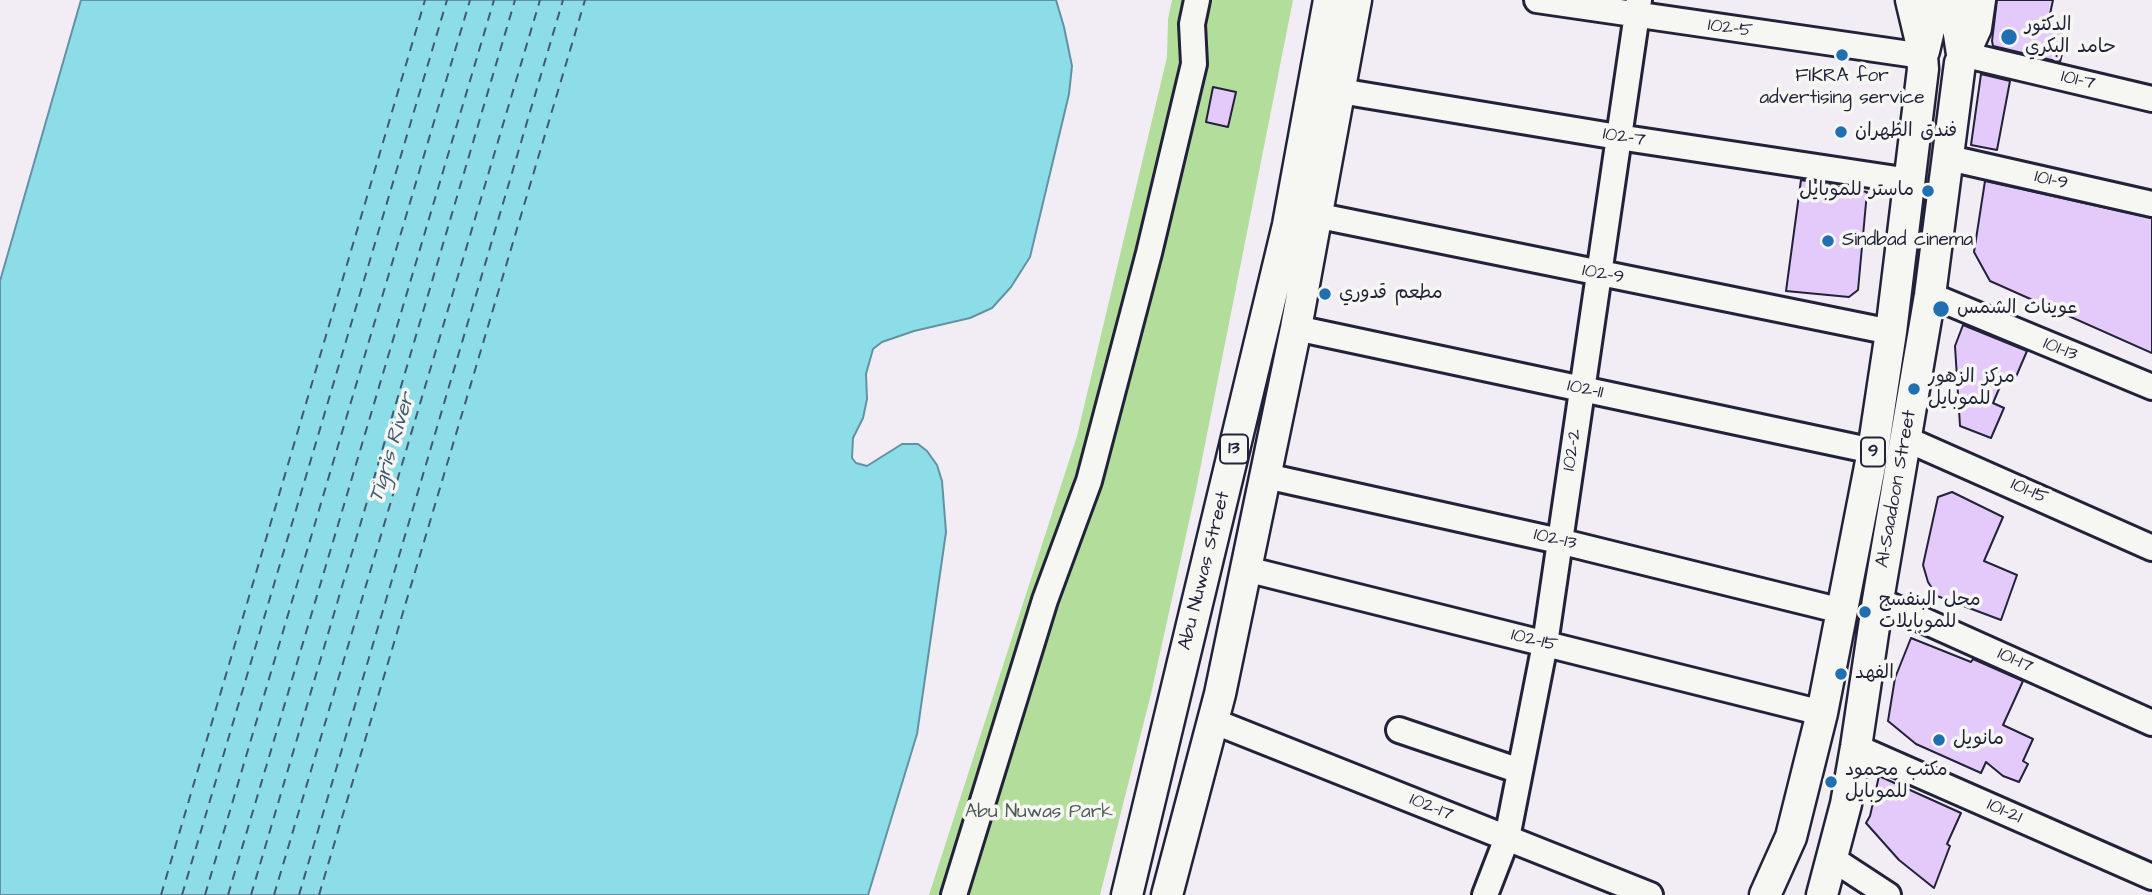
<!DOCTYPE html>
<html>
<head>
<meta charset="utf-8">
<style>
  body { margin:0 }
  canvas { display:block; background:#f2edf4 }
</style>
</head>
<body>
<canvas width="2152" height="895"></canvas>
<script>
const c = document.querySelector('canvas').getContext('2d');
c.lineJoin = 'round';
function fillPath(path, color) {
  c.fillStyle = color;
  c.fill(path, 'evenodd');
}
function poly(rows) {
  const path = new Path2D();
  for (const r of rows) {
    path.moveTo(r[0], r[1]);
    for (let i = 2; i < r.length; i += 2) path.lineTo(r[i], r[i + 1]);
  }
  return path;
}
function stroke(path, color, width, dash) {
  c.strokeStyle = color;
  c.lineWidth = width;
  c.lineCap = dash ? 'butt' : 'round';
  c.setLineDash(dash || []);
  c.stroke(path);
}
function drawText(font, color, halo, rows, align = 'center') {
  c.font = font + ' "Architects Daughter","Playpen Sans Arabic",sans-serif';
  c.lineWidth = 7;
  c.setLineDash([]);
  c.textBaseline = 'middle';
  c.strokeStyle = halo;
  c.fillStyle = color;
  for (const [text, x, y, turn = 0] of rows) {
    c.save();
    c.translate(x, y);
    c.rotate((+turn || 0) * Math.PI / 180);
    c.textAlign = isNaN(turn) ? turn : align;
    if (halo) c.strokeText(text, 0, 0);
    c.fillText(text, 0, 0);
    c.restore();
  }
}
const green = poly([
  [1172,0,1293,0,1196,490,1151,694,1100,895,929,895,1077,436,1167,57,1168,19]
]);
const water = poly([
  [81,0,1056,0,1064,27,1072,66,1069,94,1030,257,1011,287,992,308,970,318,914,331,882,342,873,349,866,374,867,399,863,418,853,438,852,458,856,463,867,466,902,444,918,444,927,451,937,465,942,481,946,532,917,734,868,895,0,895,0,281,81,0]
]);
const ferry = poly([
  [161,895,425,0],
  [182,895,447,0],
  [205,895,470,0],
  [228,895,494,0],
  [251,895,515,0],
  [274,895,540,0],
  [299,895,563,0],
  [319,895,585,0]
]);
const building = poly([
  [1997,0,2053,0,2049,19,2064,23,2061,35,2066,37,2060,62,1993,46,1992,41,1997,0],
  [1981,74,2010,81,1997,150,1971,145,1981,74],
  [1213,87,1236,92,1228,127,1206,122,1213,87],
  [1801,180,1867,192,1858,290,1849,297,1786,291,1801,180],
  [1985,181,2152,218,2152,353,1990,281,1974,252,1985,181],
  [1963,325,2027,351,2015,379,2005,375,1993,403,2004,408,1991,438,1960,426,1955,346,1963,325],
  [1952,492,2003,517,1984,561,2017,575,2001,620,1937,596,1928,582,1923,565,1938,497,1952,492],
  [1911,638,1971,662,1973,659,2023,681,2003,725,2033,739,2023,761,2028,764,2019,782,2003,776,1986,762,1981,773,1916,744,1888,721,1895,678,1911,638],
  [1879,776,1961,813,1947,844,1950,846,1934,888,1899,860,1866,823,1870,816,1879,776]
]);
const minor = poly([
  [1537,0,1923,56],
  [1962,54,2152,99],
  [1340,91,1618,137,1910,181],
  [1949,158,2152,204],
  [1315,215,1891,332],
  [1930,295,2152,387],
  [1296,328,1873,451],
  [1906,439,2152,548],
  [1266,476,1559,541,1842,611],
  [1246,569,1822,713],
  [1878,600,2152,723],
  [1213,721,1650,895],
  [1399,730,1520,771],
  [1856,747,2152,877],
  [1833,859,1888,895],
  [954,895,1045,600,1089,481,1149,253,1194,64,1192,24,1197,0],
  [1485,895,1507,838,1545,644,1639,0]
]);
const major = poly([
  [1956,0,1957,21,1962,54],
  [1924,51,1936,0],
  [1127,895,1288,225,1329,0],
  [1167,895,1220,694,1296,328,1356,0],
  [1765,895,1791,837,1822,713,1873,451,1891,332,1923,69,1921,42,1911,0],
  [1822,895,1846,804,1856,747,1878,600,1930,295,1960,63,1976,28,1980,0]
]);
const markers = [
  [2009,37,9,"#1f6fb2"],
  [1842,55,7,"#1f6fb2"],
  [1841,132,7,"#1f6fb2"],
  [1928,191,7,"#1f6fb2"],
  [1828,241,7,"#1f6fb2"],
  [1325,294,7,"#1f6fb2"],
  [1941,309,9,"#1f6fb2"],
  [1914,389,7,"#1f6fb2"],
  [1865,612,7,"#1f6fb2"],
  [1841,674,7,"#1f6fb2"],
  [1939,740,7,"#1f6fb2"],
  [1831,782,7,"#1f6fb2"]
];
const shields = [
  [1234,449,28],
  [1873,452,24]
];
const shieldNames = [
  ["13",1234,449],
  ["9",1873,452]
];
const poiNames = [
  ["الدكتور",2025,26],
  ["حامد البكري",2025,48],
  ["FIKRA for",1842,77,"center"],
  ["advertising service",1842,99,"center"],
  ["فندق الظهران",1855,132],
  ["ماستر للموبايل",1914,191,"right"],
  ["Sindbad cinema",1842,241],
  ["مطعم قدوري",1339,294],
  ["عوينات الشمس",1957,309],
  ["مركز الزهور",1928,378],
  ["للموبايل",1928,400],
  ["محل البنفسج",1879,601],
  ["للموبايلات",1879,623],
  ["الفهد",1855,674],
  ["مانويل",1953,740],
  ["مكتب محمود",1845,771],
  ["للموبايل",1845,793]
];
const streetNames = [
  ["102-5",1730,29,8],
  ["101-7",2078,81,13],
  ["102-7",1624,138,9],
  ["101-9",2051,181,13],
  ["102-9",1603,275,11],
  ["101-13",2060,350,22],
  ["102-11",1585,390,12],
  ["102-2",1573,450,-81],
  ["Al-Saadoon Street",1897,489,-80],
  ["101-15",2029,492,24],
  ["102-13",1555,540,13],
  ["Abu Nuwas Street",1205,571,-76],
  ["102-15",1534,641,14],
  ["101-17",2015,661,24],
  ["102-17",1431,808,22],
  ["101-21",2004,812,24]
];
const parkNames = [
  ["Abu Nuwas Park",1039,813]
];
const waterNames = [
  ["Tigris River",393,448,-73]
];
fillPath(green, '#b3dd9a');
fillPath(water, '#8ddde8');
stroke(water, '#6292a3', 2);
stroke(ferry, '#425a6f', 2, [9, 7]);
fillPath(building, '#e3cafa');
stroke(building, '#22223b', 2);
stroke(minor, '#22223b', 30);
stroke(major, '#22223b', 35);
stroke(minor, '#f6f6f2', 24);
stroke(major, '#f6f6f2', 30);
for (const [x, y, r, color] of markers) {
  const dot = new Path2D();
  dot.arc(x, y, r, 0, 2 * Math.PI);
  c.fillStyle = color;
  c.fill(dot);
  stroke(dot, '#f6f6f2', 2.5);
}
for (const [x, y, w] of shields) {
  const box = new Path2D();
  box.roundRect(x - w / 2, y - 14.5, w, 29, 5);
  c.fillStyle = '#f6f6f2';
  c.fill(box);
  stroke(box, '#22223b', 2);
}
drawText('bold 18px', '#22223b', null, shieldNames);
drawText('19px', '#22223b', '#f6f6f2', poiNames, 'left');
drawText('19px', '#22223b', '#f6f6f2', streetNames);
drawText('19px', '#4e5a58', '#f6f6f2', parkNames);
drawText('italic 21px', '#425a6f', '#f6f6f2', waterNames);
</script>
</body>
</html>
